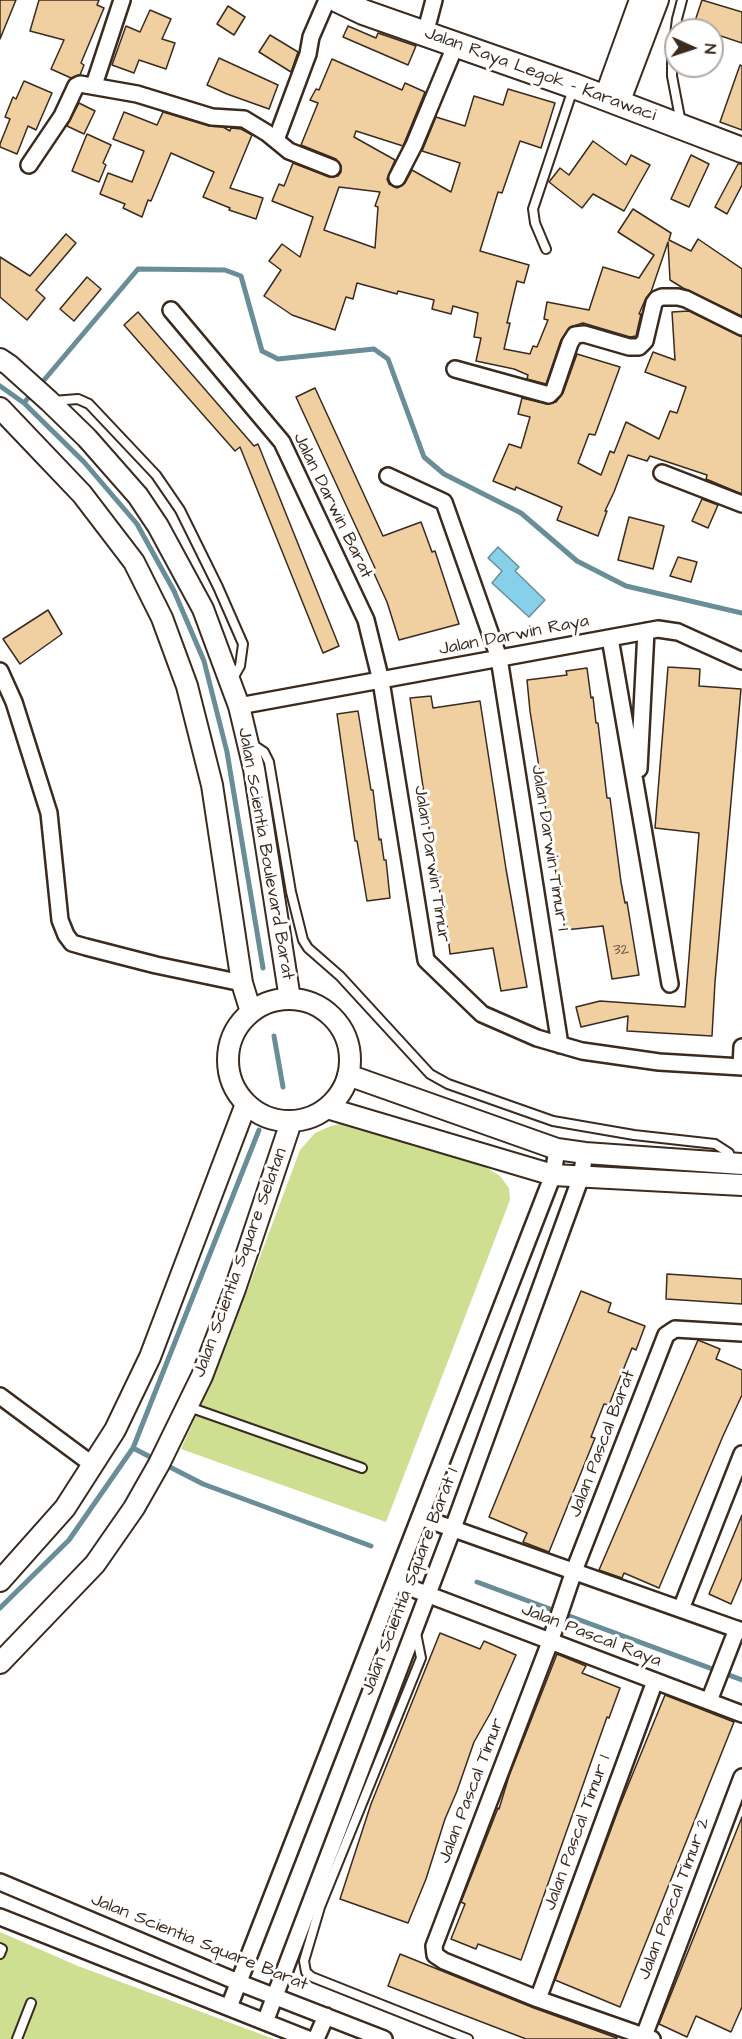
<!DOCTYPE html>
<html>
<head>
<meta charset="utf-8">
<style>
  body { margin:0 }
  #map { position:relative; width:742px; height:2039px; overflow:hidden; background:#fff; font-family:"Architects Daughter",sans-serif }
  canvas { display:block }
  .north { position:absolute; left:664px; top:18px; width:60px; height:60px; box-sizing:border-box; background:#fff; border:2px solid #b1aaa5; border-radius:50%; rotate:93deg; font-size:16px; font-weight:700; line-height:24px; text-align:center; color:#3b2a1e }
  .north::after { content:''; display:block; margin:auto; width:21px; height:27px; background:#3b2a1e; clip-path:polygon(50% 0,100% 100%,50% 72%,0 100%) }
</style>
</head>
<body>
<div id="map">
<canvas width="742" height="2039"></canvas>
<div class="north">N</div>
</div>
<script>
const c = document.querySelector('canvas').getContext('2d');
c.lineJoin = 'round';
function fillPath(path, color) {
  c.fillStyle = color;
  c.fill(path, 'evenodd');
}
function poly(rows) {
  const path = new Path2D();
  for (const r of rows) {
    if (r.length === 3) {
      path.moveTo(r[0] + r[2], r[1]);
      path.arc(r[0], r[1], r[2], 0, 2 * Math.PI);
      continue;
    }
    path.moveTo(r[0], r[1]);
    for (let i = 2; i < r.length; i += 2) path.lineTo(r[i], r[i + 1]);
  }
  return path;
}
function stroke(path, color, width, dash) {
  c.strokeStyle = color;
  c.lineWidth = width;
  c.lineCap = dash ? 'butt' : 'round';
  c.setLineDash(dash || []);
  c.stroke(path);
}
function drawText(font, color, halo, rows, align = 'center') {
  c.font = font + ' "Architects Daughter",sans-serif';
  c.lineWidth = 6;
  c.setLineDash([]);
  c.textBaseline = 'middle';
  c.strokeStyle = halo;
  c.fillStyle = color;
  for (const [text, x, y, turn = 0] of rows) {
    c.save();
    c.translate(x, y);
    c.rotate((+turn || 0) * Math.PI / 180);
    c.textAlign = isNaN(turn) ? turn : align;
    if (halo) c.strokeText(text, 0, 0);
    c.fillText(text, 0, 0);
    c.restore();
  }
}
const green = poly([
  [351,1121,482,1165,500,1176,509,1188,510,1200,386,1522,181,1449,225,1350,300,1150,315,1133,331,1126],
  [0,1932,78,1966,274,2039,0,2039]
]);
const water = poly([
  [498,547,519,567,515,571,545,600,529,617,492,583,502,571,488,558,498,547]
]);
const stream = poly([
  [0,386,24,403,84,462,137,524,174,591,204,661,227,752,263,968],
  [39,386,138,269,225,270,241,276,262,351,278,359,374,349,388,359,424,457,444,474,521,513,577,561,626,586,742,613],
  [24,403,32,393],
  [274,1036,283,1087],
  [133,1448,156,1460],
  [164,1464,203,1484,371,1546],
  [477,1582,742,1680],
  [0,1608,69,1540,133,1448,259,1130]
]);
const building = poly([
  [0,0,16,0,0,39,0,0],
  [39,0,99,0,97,5,104,8,81,63,84,65,80,75,71,78,51,69,64,40,30,31,39,0],
  [702,0,742,12,742,43,712,33,712,30,703,30,693,27,702,0],
  [228,6,245,17,234,35,217,24,228,6],
  [150,10,171,19,162,39,175,43,166,69,139,60,134,73,112,65,126,26,140,32,150,10],
  [348,26,376,38,378,33,416,46,408,65,343,37,348,26],
  [270,35,298,52,291,72,259,52,270,35],
  [219,58,278,85,269,109,227,94,207,85,219,58],
  [332,59,402,90,405,83,425,92,403,146,356,131,354,137,395,160,387,179,389,184,397,188,405,183,412,170,451,192,460,163,422,151,436,117,465,126,474,96,503,105,508,89,555,103,541,148,520,141,502,193,498,192,480,251,529,265,524,283,517,281,507,323,510,323,504,349,530,354,533,346,537,347,548,320,544,319,547,302,589,310,603,267,639,278,654,255,618,232,633,209,671,233,669,240,691,251,698,239,742,269,742,316,683,288,670,280,668,242,651,292,646,298,639,314,641,314,636,336,630,337,583,323,570,327,561,340,546,384,527,379,528,375,514,369,476,361,481,338,474,337,478,313,453,306,451,314,432,309,434,300,398,291,397,294,357,283,353,299,346,297,335,330,292,315,264,296,281,270,269,261,282,244,300,257,313,217,272,201,279,184,284,186,293,163,329,177,338,176,341,172,341,166,336,159,301,145,318,103,310,100,316,89,319,90,332,59],
  [339,187,380,192,375,206,378,207,375,248,324,230,339,187],
  [740,65,742,66,742,130,720,122,740,65],
  [24,81,52,93,36,130,28,126,17,154,0,147,0,144,10,119,5,117,13,97,16,99,24,81],
  [79,103,95,111,84,134,67,126,79,103],
  [124,112,157,125,163,112,209,126,223,127,230,131,231,128,241,129,252,135,230,188,263,198,256,219,229,210,230,208,203,197,214,172,171,153,151,201,148,200,142,217,123,208,125,204,100,194,108,173,132,182,144,151,113,139,124,112],
  [87,134,111,145,103,163,106,165,99,182,72,171,87,134],
  [593,141,626,165,631,155,650,165,624,211,593,194,582,208,549,182,560,168,569,175,593,141],
  [691,155,709,164,689,207,671,199,691,155],
  [738,164,742,164,742,185,727,214,715,207,738,164],
  [66,234,76,243,36,290,45,298,27,320,0,297,0,257,30,276,66,234],
  [87,277,101,289,74,321,60,309,87,277],
  [689,311,742,337,742,494,706,479,707,475,650,456,647,461,628,455,614,492,605,511,607,511,598,536,557,520,562,507,516,487,515,490,493,481,509,444,521,448,530,417,518,414,522,398,547,404,556,402,563,393,577,354,620,367,595,435,589,434,578,463,601,475,610,451,614,453,626,422,659,439,670,411,677,413,686,387,645,372,653,352,675,360,672,312,689,311],
  [138,312,254,446,258,444,339,646,323,653,240,447,235,451,124,325,138,312],
  [315,388,383,536,421,522,432,552,435,551,459,624,399,640,387,602,372,569,375,568,296,397,315,388],
  [702,499,718,505,708,528,692,521,702,499],
  [629,517,664,526,653,569,618,560,629,517],
  [678,557,697,562,691,582,670,576,678,557],
  [48,610,62,634,20,664,3,639,48,610],
  [668,667,700,669,699,686,741,689,715,982,712,1036,627,1031,628,1016,581,1027,576,1007,600,1001,685,1007,699,833,655,828,668,667],
  [587,668,591,698,593,697,596,723,598,723,607,798,610,798,621,882,625,903,627,902,639,975,612,979,603,926,565,930,530,711,527,680,567,675,566,671,587,668],
  [431,696,433,708,480,701,506,869,527,987,501,991,493,948,450,954,447,926,444,926,437,869,435,869,410,698,431,696],
  [358,711,371,790,373,790,379,840,381,839,384,860,386,860,390,898,367,901,357,841,355,841,337,714,358,711],
  [667,1274,742,1279,742,1304,666,1299,667,1274],
  [581,1291,611,1303,608,1312,645,1326,636,1350,632,1348,609,1405,604,1404,591,1437,595,1438,549,1552,523,1542,527,1533,489,1517,581,1291],
  [698,1340,720,1349,716,1359,742,1370,742,1395,723,1436,659,1588,624,1573,622,1578,599,1570,698,1340],
  [742,1515,742,1578,731,1604,709,1594,742,1515],
  [440,1633,480,1649,484,1641,516,1655,491,1712,474,1742,457,1791,445,1819,426,1879,408,1923,340,1899,371,1804,440,1633],
  [557,1654,586,1666,582,1673,620,1688,609,1718,607,1717,521,1960,478,1944,476,1949,451,1939,465,1904,461,1902,498,1808,499,1809,509,1776,557,1654],
  [665,1695,734,1722,620,2007,555,1980,620,1805,665,1695],
  [742,1817,742,2007,731,2032,696,2016,687,2037,659,2024,742,1817],
  [400,1954,534,2008,617,2038,617,2039,526,2039,388,1986,400,1954]
]);
const service = poly([
  [681,123,672,76,672,57,677,19,682,0],
  [546,249,535,223,533,209,573,89],
  [53,401,78,399,89,404,156,475,180,510,218,587,243,644,240,666,232,680],
  [252,744,264,752,269,762,291,892,303,940,308,948,340,976,430,1074,448,1084,553,1121,634,1135,715,1144,729,1153,730,1162],
  [189,1407,362,1468],
  [416,1633,421,1658,320,1907,304,1961,306,1972,312,1977,468,2039],
  [0,1948,2,1949,0,1954],
  [17,2039,31,2003]
]);
const minor = poly([
  [425,34,434,0],
  [94,85,122,0],
  [276,140,308,54,311,37,327,0],
  [29,165,62,116,76,86,80,84,137,94,212,117,244,119,267,133,289,151,332,168],
  [397,178,414,145,456,44],
  [171,310,282,442,366,620,381,681,426,960,482,1014,537,1038,582,1051,659,1062,742,1067],
  [455,369,549,395,554,390,570,343,575,335,584,334,629,347,639,347,645,341,654,303,657,299,662,297,678,297,686,299,742,327],
  [662,473,742,504],
  [388,476,444,502,499,658,560,1045],
  [610,638,670,984],
  [0,671,14,702,49,813,60,920,66,935,72,943,86,947,156,965,242,983],
  [239,706,658,629,678,632,742,661],
  [639,769,646,631],
  [741,1067,742,1047],
  [0,1396,93,1465],
  [420,1517,742,1631],
  [395,1582,742,1714],
  [681,1609,742,1454],
  [709,1701,737,1629],
  [0,1882,240,1983,384,2039],
  [0,1917,308,2039],
  [538,1999,655,1681],
  [229,2007,553,1175,557,1149],
  [265,2022,453,1528,581,1177,585,1153],
  [644,2036,742,1777],
  [316,2039,326,2016],
  [652,2039,538,1999,444,1961,435,1955,434,1946,550,1642,574,1571,666,1335,675,1329,742,1333]
]);
const tertiary = poly([
  [605,97,640,0],
  [619,103,658,0],
  [0,359,9,365,49,401,87,438,138,496,158,526,203,609,239,706,254,769,290,999],
  [0,408,82,494,134,562,162,618,187,686,212,785,242,983,251,1012],
  [289,1060,61],
  [348,1075,557,1149,585,1153,742,1164],
  [327,1108,553,1175,742,1185],
  [0,1581,65,1508,115,1430,150,1357,246,1104],
  [0,1663,95,1564,134,1508,159,1464,202,1376,235,1289,291,1122]
]);
const primary = poly([
  [338,0,363,12,574,86,742,150]
]);
const numberNames = [
  ["32",621,951]
];
const streetNames = [
  ["Jalan Raya Legok - Karawaci",540,75,20],
  ["Jalan Darwin Barat",332,506,64],
  ["Jalan Darwin Raya",514,636,-11],
  ["Jalan Darwin Timur 1",549,848,81],
  ["Jalan Scientia Boulevard Barat",265,854,80],
  ["Jalan Darwin Timur",431,864,81],
  ["Jalan Scientia Square Selatan",241,1263,-70],
  ["Jalan Pascal Barat",603,1444,-69],
  ["Jalan Scientia Square Barat 1",411,1582,-69],
  ["Jalan Pascal Raya",591,1636,21],
  ["Jalan Pascal Timur",472,1791,-69],
  ["Jalan Pascal Timur 1",578,1833,-70],
  ["Jalan Pascal Timur 2",675,1899,-69],
  ["Jalan Scientia Square Barat",199,1943,22]
];
fillPath(green, '#cfdf92');
fillPath(water, '#87d0e9');
stroke(water, '#698e98', 1.5);
stroke(stream, '#698e98', 5);
fillPath(building, '#f0cfa1');
stroke(building, '#3b2a1e', 1.5);
stroke(service, '#3b2a1e', 12);
stroke(minor, '#3b2a1e', 20);
stroke(tertiary, '#3b2a1e', 24);
stroke(primary, '#3b2a1e', 28);
stroke(service, '#fff', 8);
stroke(minor, '#fff', 15);
stroke(tertiary, '#fff', 20);
stroke(primary, '#fff', 24);
drawText('15px', '#68533f', null, numberNames);
drawText('18px', '#3b2a1e', '#fff', streetNames);
</script>
</body>
</html>
